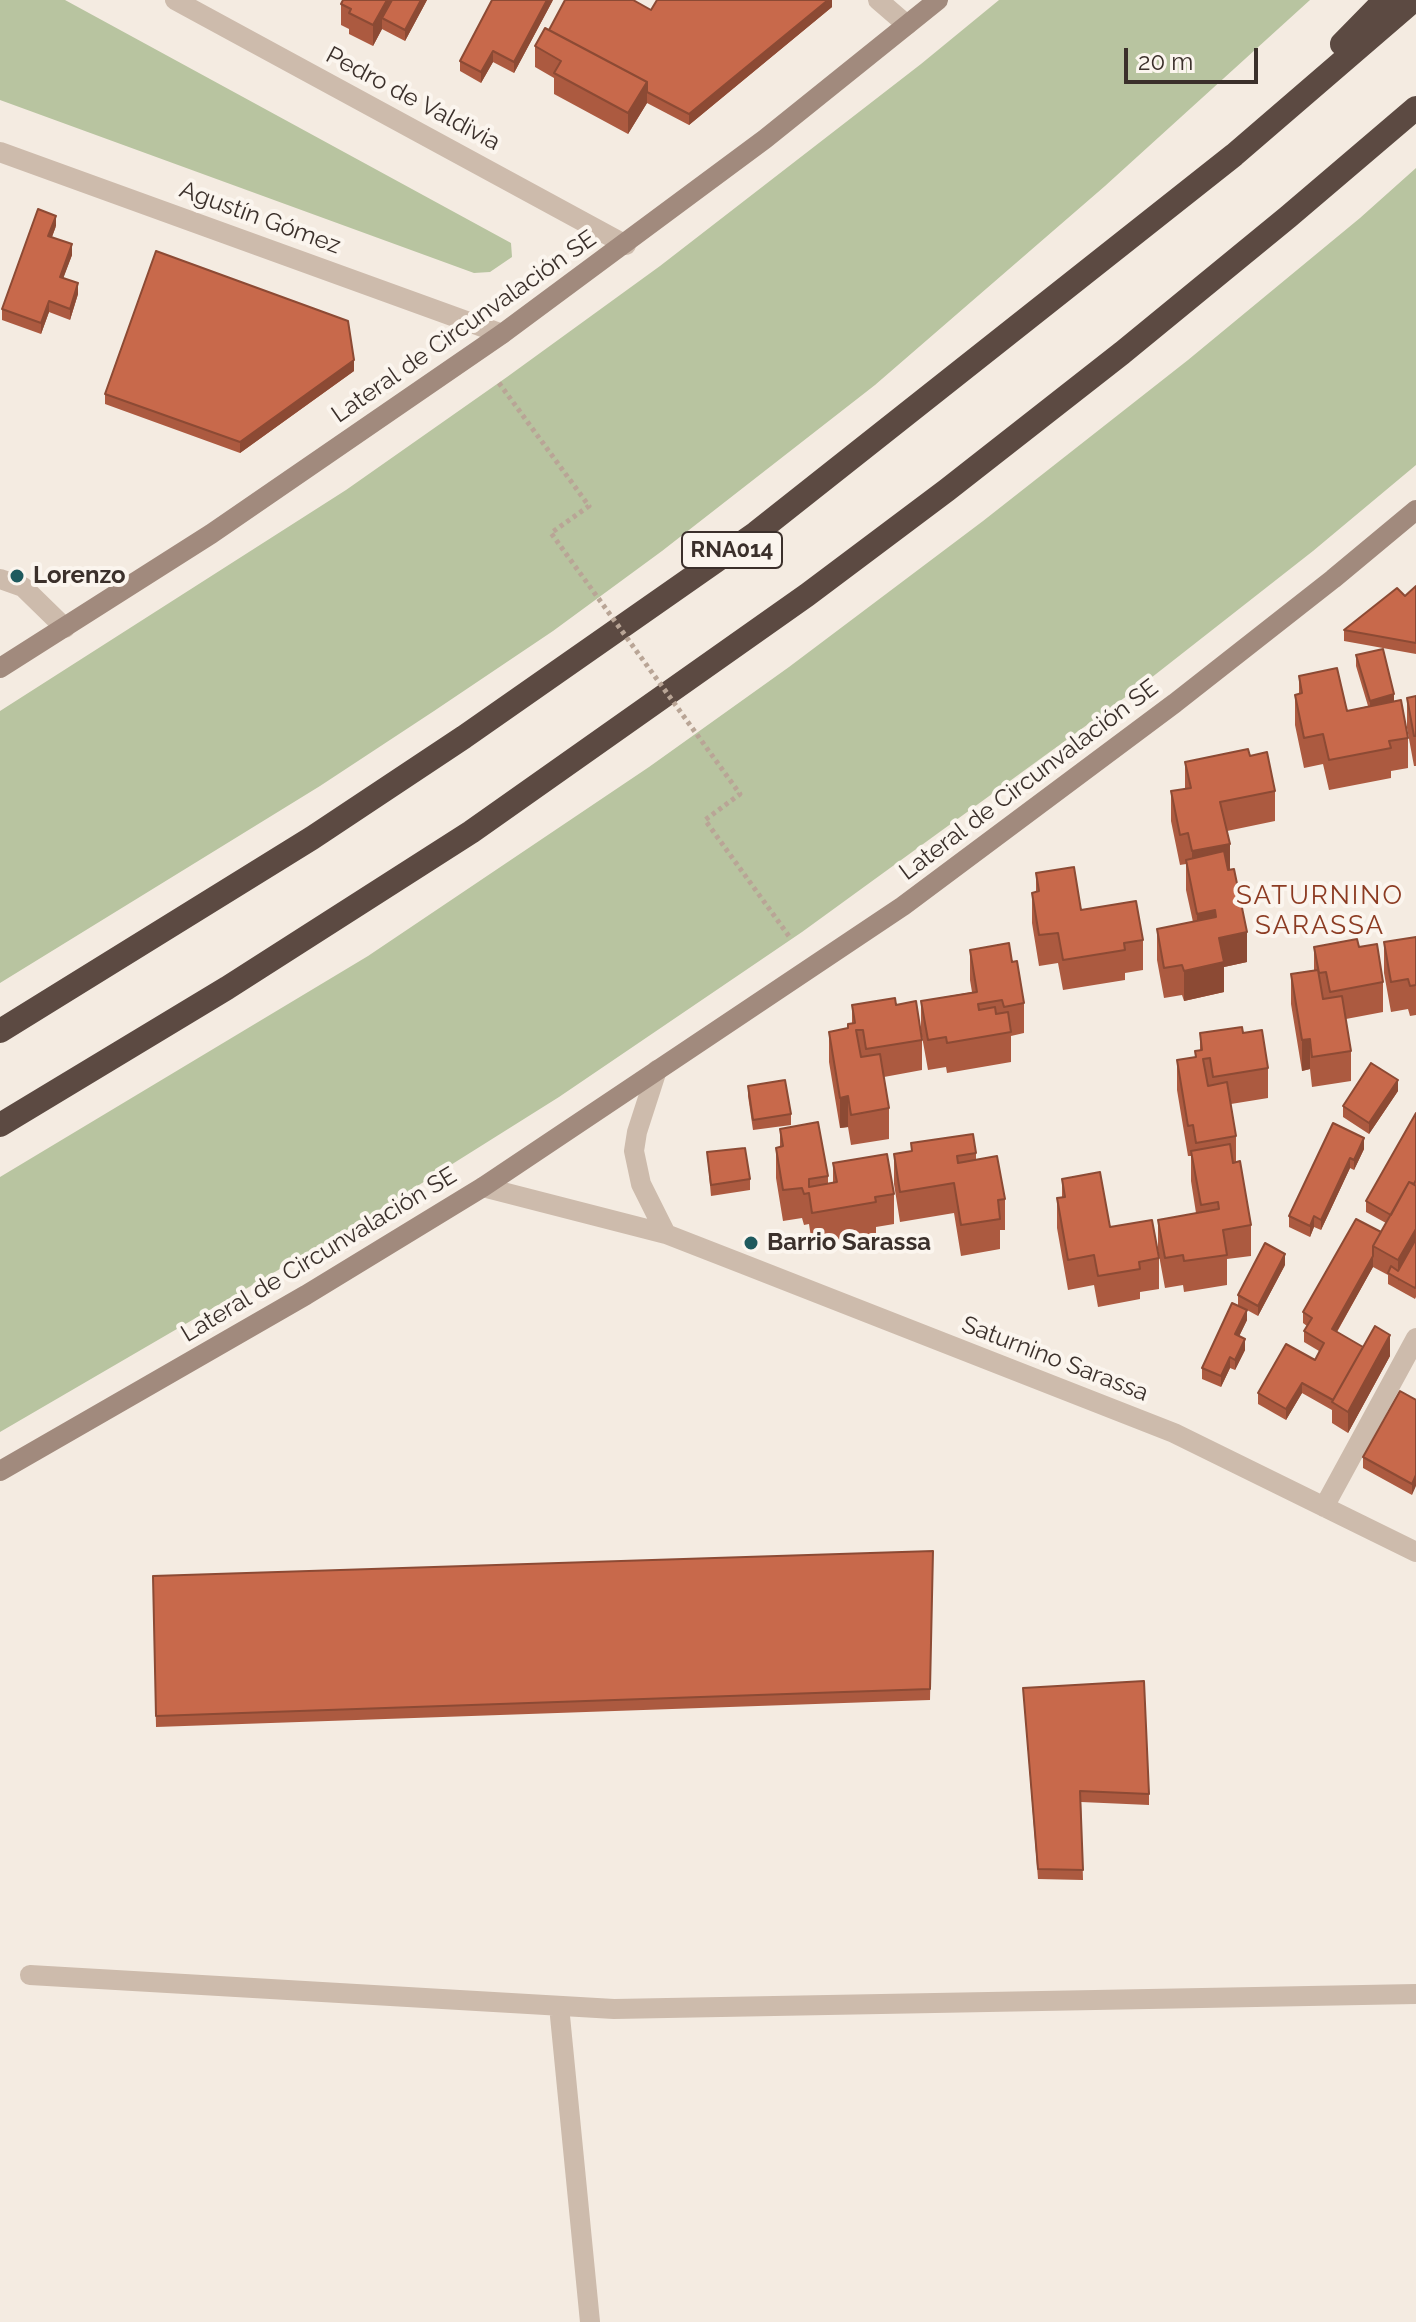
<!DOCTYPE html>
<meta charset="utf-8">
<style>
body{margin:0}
#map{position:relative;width:1416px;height:2322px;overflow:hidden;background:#f4ebe1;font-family:Raleway,sans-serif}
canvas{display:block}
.scale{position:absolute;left:1124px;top:48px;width:134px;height:36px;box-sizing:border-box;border:4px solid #3b302b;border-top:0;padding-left:10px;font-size:24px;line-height:28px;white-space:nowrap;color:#3b302b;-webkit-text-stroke:6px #fbf5ee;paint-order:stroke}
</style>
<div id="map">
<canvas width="1416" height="2322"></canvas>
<div class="scale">20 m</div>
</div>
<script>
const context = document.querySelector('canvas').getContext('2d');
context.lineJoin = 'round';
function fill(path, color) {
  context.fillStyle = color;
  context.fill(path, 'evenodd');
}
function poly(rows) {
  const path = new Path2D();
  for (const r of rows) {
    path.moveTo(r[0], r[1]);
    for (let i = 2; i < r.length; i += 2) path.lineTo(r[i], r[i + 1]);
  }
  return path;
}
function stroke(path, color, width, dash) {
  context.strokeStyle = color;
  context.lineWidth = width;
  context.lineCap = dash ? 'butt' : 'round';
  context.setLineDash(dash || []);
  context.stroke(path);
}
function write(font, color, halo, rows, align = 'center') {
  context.font = font + ' Raleway,sans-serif';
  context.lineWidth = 8;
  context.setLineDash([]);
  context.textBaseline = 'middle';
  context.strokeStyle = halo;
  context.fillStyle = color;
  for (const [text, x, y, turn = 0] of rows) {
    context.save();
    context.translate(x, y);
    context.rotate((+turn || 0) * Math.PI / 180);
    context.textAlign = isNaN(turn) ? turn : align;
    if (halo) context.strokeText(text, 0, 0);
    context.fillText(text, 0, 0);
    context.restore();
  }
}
fill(poly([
 [0,0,65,0,511,243,512,257,490,272,474,273,0,100],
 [999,0,1310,0,1105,186,875,385,662,551,553,631,434,711,320,786,0,983,0,711,346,490,507,377,660,266,921,64],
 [1416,168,1416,465,1313,551,1142,685,802,932,559,1097,352,1227,0,1432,0,1177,368,956,649,767,789,667,983,521,1188,360,1360,218]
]), '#b8c4a0');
stroke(poly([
 [0,579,23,587,65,628]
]), '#cdbbac', 20);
stroke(poly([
 [175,0,626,245],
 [878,0,907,25],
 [0,152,502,334],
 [657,1070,637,1132,634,1151,641,1184,666,1234],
 [483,1187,666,1234,743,1264,1174,1433,1416,1552],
 [1324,1507,1416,1338],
 [30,1975,614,2009,1416,1994],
 [559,2006,590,2322]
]), '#cdbbac', 20);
stroke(poly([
 [0,668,211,534,502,334,765,139,938,0],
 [0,1471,306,1295,483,1187,903,906,1175,703,1333,579,1416,510]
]), '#a18a7d', 20);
stroke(poly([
 [1342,44,1385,0],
 [0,1031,312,838,464,737,756,533,1234,155,1414,0],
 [0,1125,227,988,471,832,807,595,947,490,1122,353,1288,217,1416,108]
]), '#5c4a42', 24);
stroke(poly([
 [499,383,589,506,551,533,740,794,705,820,791,939]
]), '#b9a596', 5, [4, 4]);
fill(poly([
 [343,0,427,0,405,41,382,29,373,46,349,34,349,29,341,25,341,4],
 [553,0,514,73,493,62,481,83,460,71,460,61],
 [832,0,832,7,689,125,647,103,628,134,554,94,554,78,535,67,535,46,549,30,651,10],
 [56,226,52,237,72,255,63,278,78,294,70,320,49,312,41,334,2,320,2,309],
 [354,371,240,453,105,404,105,394],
 [1416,586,1416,654,1344,641,1344,630,1405,596],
 [1356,655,1394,701,1408,738,1408,768,1391,771,1391,778,1329,790,1323,764,1304,768,1295,725,1295,695,1299,694,1299,676,1347,711,1368,706,1356,666],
 [1416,696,1416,766,1414,766,1407,728,1407,698],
 [1250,756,1275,791,1275,821,1227,831,1230,870,1247,962,1224,967,1224,992,1184,1001,1182,995,1164,998,1157,960,1157,929,1193,922,1186,890,1186,864,1180,865,1171,821,1171,791,1185,789,1185,762],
 [1036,873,1081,910,1143,940,1143,970,1125,973,1125,980,1063,990,1058,963,1039,966,1032,923,1032,893,1036,892],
 [1416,937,1416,1015,1410,1016,1408,1009,1391,1012,1384,973,1384,942],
 [1314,947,1359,947,1383,982,1383,1012,1346,1019,1351,1051,1351,1081,1312,1087,1310,1069,1302,1071,1291,1004,1291,974,1314,970],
 [970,950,1012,962,1024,1003,1024,1033,1011,1036,1011,1062,947,1073,946,1067,928,1070,921,1031,921,1001,972,992,970,980],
 [852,1005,896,1005,922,1040,922,1070,884,1077,889,1108,889,1139,851,1145,848,1127,840,1128,829,1062,829,1032,848,1028,852,1023],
 [1200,1033,1243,1033,1268,1068,1268,1098,1231,1104,1236,1136,1236,1162,1251,1225,1251,1256,1227,1259,1227,1285,1184,1292,1183,1285,1165,1288,1158,1250,1158,1220,1196,1213,1191,1181,1191,1156,1188,1156,1177,1090,1177,1060,1195,1057,1195,1051,1200,1050],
 [748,1086,791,1114,791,1125,753,1130,748,1096],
 [1398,1091,1369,1134,1343,1117,1343,1106],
 [1416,1113,1416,1297,1415,1299,1388,1284,1388,1275,1373,1267,1337,1332,1363,1347,1390,1356,1348,1433,1332,1423,1332,1410,1302,1393,1286,1420,1258,1404,1258,1393,1315,1360,1319,1351,1304,1342,1304,1331,1307,1326,1303,1323,1303,1312,1381,1232,1386,1223,1366,1212,1366,1201],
 [1333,1123,1364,1149,1354,1170,1350,1168,1321,1230,1314,1227,1310,1237,1289,1227,1289,1216],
 [780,1129,828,1176,828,1184,833,1183,833,1163,894,1194,894,1224,876,1227,876,1233,812,1244,809,1224,804,1225,802,1218,783,1221,776,1178,776,1148,780,1147],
 [911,1143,976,1153,976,1160,1005,1199,1005,1230,1000,1230,1000,1249,961,1256,954,1213,900,1222,894,1184,894,1154,911,1151],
 [707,1152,750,1179,750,1190,711,1196],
 [1062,1179,1110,1227,1159,1258,1159,1289,1140,1292,1140,1299,1098,1307,1094,1285,1068,1290,1057,1228,1057,1198,1062,1197],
 [1285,1265,1258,1316,1247,1310,1247,1320,1239,1336,1245,1350,1235,1370,1230,1368,1221,1387,1202,1379,1202,1368,1238,1305,1238,1295],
 [1416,1400,1412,1495,1363,1468,1363,1457],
 [933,1551,930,1700,156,1727,153,1576],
 [1023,1688,1149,1794,1149,1805,1081,1802,1083,1880,1038,1879]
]), '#ac5a40');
fill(poly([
 [387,0,395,0,382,18,382,29,373,46,373,25],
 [421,0,427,0,405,41,405,30],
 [547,0,553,0,514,73,514,62],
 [828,0,832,0,832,7,689,125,689,114],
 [493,51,493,62,481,83,481,72],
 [647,82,647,103,628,134,628,113],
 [56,216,56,226,48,247,48,236],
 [72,244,72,255,60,287,60,277],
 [78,283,78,294,70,320,70,309],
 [49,301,49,312,41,334,41,323],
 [354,360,354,371,240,453,240,442],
 [1394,694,1394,705,1370,712,1370,701],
 [1230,844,1230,874,1192,882,1192,851],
 [1215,910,1215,941,1197,944,1197,914],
 [1247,932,1247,962,1224,967,1224,992,1184,1001,1184,971,1219,938],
 [1310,1039,1310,1069,1302,1071,1302,1040],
 [1398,1080,1398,1091,1369,1134,1369,1123],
 [848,1096,848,1127,840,1128,840,1098],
 [1364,1138,1364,1149,1354,1170,1354,1160],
 [1350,1158,1350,1168,1321,1230,1321,1220],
 [1314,1216,1314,1227,1310,1237,1310,1226],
 [1416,1229,1416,1250,1398,1281,1398,1260],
 [1285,1254,1285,1265,1258,1316,1258,1306],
 [1373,1256,1373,1267,1332,1340,1332,1329],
 [1247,1310,1247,1320,1235,1345,1235,1334],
 [1390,1335,1390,1356,1348,1433,1348,1412],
 [1245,1339,1245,1350,1235,1370,1235,1360],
 [1230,1357,1230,1368,1221,1387,1221,1376],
 [1302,1383,1302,1393,1286,1420,1286,1409],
 [1416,1475,1416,1486,1412,1495,1412,1484]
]), '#8c4a34');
const building = poly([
 [343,0,387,0,373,25,349,13,351,9,341,4,343,0],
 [392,0,421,0,405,30,382,18,392,0],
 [492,0,547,0,514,62,493,51,481,72,460,61,492,0],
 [565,0,633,0,651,10,657,0,828,0,689,114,647,92,647,82,549,30,565,0],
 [545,28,647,82,628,113,554,73,561,61,535,46,545,28],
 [38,209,56,216,48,236,72,244,60,277,78,283,70,309,49,301,41,323,2,309,38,209],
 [156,251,348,321,354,360,240,442,105,394,156,251],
 [1416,586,1416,643,1344,630,1397,588,1405,596,1416,586],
 [1383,649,1394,694,1370,701,1356,655,1383,649],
 [1337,668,1347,711,1401,700,1408,738,1389,741,1391,748,1329,760,1323,734,1304,738,1295,695,1302,693,1299,676,1337,668],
 [1416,696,1416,736,1414,736,1407,698,1416,696],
 [1248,749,1250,756,1267,752,1275,791,1220,802,1230,844,1192,851,1188,833,1180,835,1171,791,1191,788,1185,762,1248,749],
 [1224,851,1228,870,1234,869,1247,932,1219,938,1224,962,1184,971,1182,965,1164,968,1157,929,1216,917,1215,910,1197,914,1186,860,1224,851],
 [1074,867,1081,910,1136,901,1143,940,1124,943,1125,950,1063,960,1058,933,1039,935,1032,893,1039,891,1036,873,1074,867],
 [1416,937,1416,985,1410,986,1408,979,1391,982,1384,942,1416,937],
 [1357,939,1359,947,1377,944,1383,982,1330,992,1326,972,1319,973,1314,947,1357,939],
 [1009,943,1012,962,1017,961,1024,1003,1004,1007,1002,1000,978,1004,979,1010,995,1007,996,1014,1008,1012,1011,1032,947,1043,946,1037,928,1040,921,1001,977,992,970,950,1009,943],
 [1318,970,1323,999,1342,996,1351,1051,1312,1057,1310,1039,1302,1040,1291,974,1318,970],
 [895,998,896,1005,916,1001,922,1040,866,1049,863,1030,856,1030,861,1057,880,1054,889,1108,851,1115,848,1096,840,1098,829,1032,848,1028,848,1024,855,1023,852,1005,895,998],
 [1242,1027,1243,1033,1262,1030,1268,1068,1213,1077,1210,1058,1203,1059,1208,1086,1227,1082,1236,1136,1196,1143,1193,1125,1188,1126,1177,1060,1196,1057,1195,1051,1202,1050,1200,1033,1242,1027],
 [1371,1063,1398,1080,1369,1123,1343,1106,1371,1063],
 [785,1080,791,1114,753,1120,748,1086,785,1080],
 [1416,1113,1416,1180,1414,1184,1409,1182,1391,1215,1366,1201,1416,1113],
 [818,1122,828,1176,809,1179,809,1187,837,1182,833,1163,887,1154,894,1194,875,1197,876,1202,812,1213,809,1193,804,1194,802,1188,783,1190,776,1148,783,1146,780,1129,818,1122],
 [1333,1123,1364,1138,1354,1160,1350,1158,1321,1220,1314,1216,1310,1226,1289,1216,1333,1123],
 [973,1134,976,1153,957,1156,958,1163,997,1156,1005,1199,998,1200,1000,1219,961,1225,954,1183,900,1192,894,1154,912,1151,911,1143,973,1134],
 [1230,1144,1233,1163,1240,1161,1251,1225,1223,1230,1227,1255,1184,1261,1183,1255,1165,1258,1158,1220,1219,1209,1218,1202,1201,1205,1191,1151,1230,1144],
 [745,1148,750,1179,711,1185,707,1152,745,1148],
 [1100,1172,1110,1227,1152,1220,1159,1258,1139,1262,1140,1269,1098,1276,1094,1255,1068,1260,1057,1198,1065,1197,1062,1179,1100,1172],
 [1409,1182,1416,1186,1416,1229,1398,1260,1373,1246,1409,1182],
 [1356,1219,1381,1232,1373,1246,1373,1256,1332,1329,1363,1347,1333,1400,1302,1383,1286,1409,1258,1393,1286,1344,1315,1360,1324,1343,1304,1331,1312,1318,1303,1312,1356,1219],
 [1416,1239,1416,1286,1415,1288,1388,1273,1391,1266,1398,1271,1416,1239],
 [1265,1243,1285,1254,1258,1306,1238,1295,1265,1243],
 [1232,1303,1247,1310,1235,1334,1245,1339,1235,1360,1230,1357,1221,1376,1202,1368,1232,1303],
 [1375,1326,1390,1335,1348,1412,1332,1402,1375,1326],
 [1400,1391,1416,1400,1416,1475,1412,1484,1363,1457,1400,1391],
 [933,1551,930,1689,156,1716,153,1576,933,1551],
 [1144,1681,1149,1794,1080,1791,1083,1870,1038,1869,1023,1688,1144,1681]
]);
fill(building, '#c8694b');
stroke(building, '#8c4a34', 2);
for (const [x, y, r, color] of [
 [17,576,8,"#1f5a5e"],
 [751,1243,8,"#1f5a5e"]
]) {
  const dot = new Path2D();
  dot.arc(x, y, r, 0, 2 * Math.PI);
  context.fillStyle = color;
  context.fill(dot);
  stroke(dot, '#fbf5ee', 3);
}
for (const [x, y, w] of [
 [732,550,100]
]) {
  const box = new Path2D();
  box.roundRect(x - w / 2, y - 18, w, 36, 6);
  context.fillStyle = '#fbf5ee';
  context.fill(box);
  stroke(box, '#3b302b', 2);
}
write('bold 22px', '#3b302b', null, [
 ["RNA014",732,550]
]);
write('24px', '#3b302b', '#fbf5ee', [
 ["Pedro de Valdivia",413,99,28],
 ["Agustín Gómez",260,218,20],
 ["Lateral de Circunvalación SE",464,327,-35],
 ["Lateral de Circunvalación SE",1029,780,-37],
 ["Lateral de Circunvalación SE",319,1255,-31],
 ["Saturnino Sarassa",1055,1359,21]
]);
write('bold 24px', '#3b302b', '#fbf5ee', [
 ["Lorenzo",33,576],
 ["Barrio Sarassa",767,1243]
], 'left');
context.letterSpacing = '2px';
write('26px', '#8c3b22', '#fbf5ee', [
 ["SATURNINO",1320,896],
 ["SARASSA",1320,926]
]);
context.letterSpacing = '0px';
</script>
